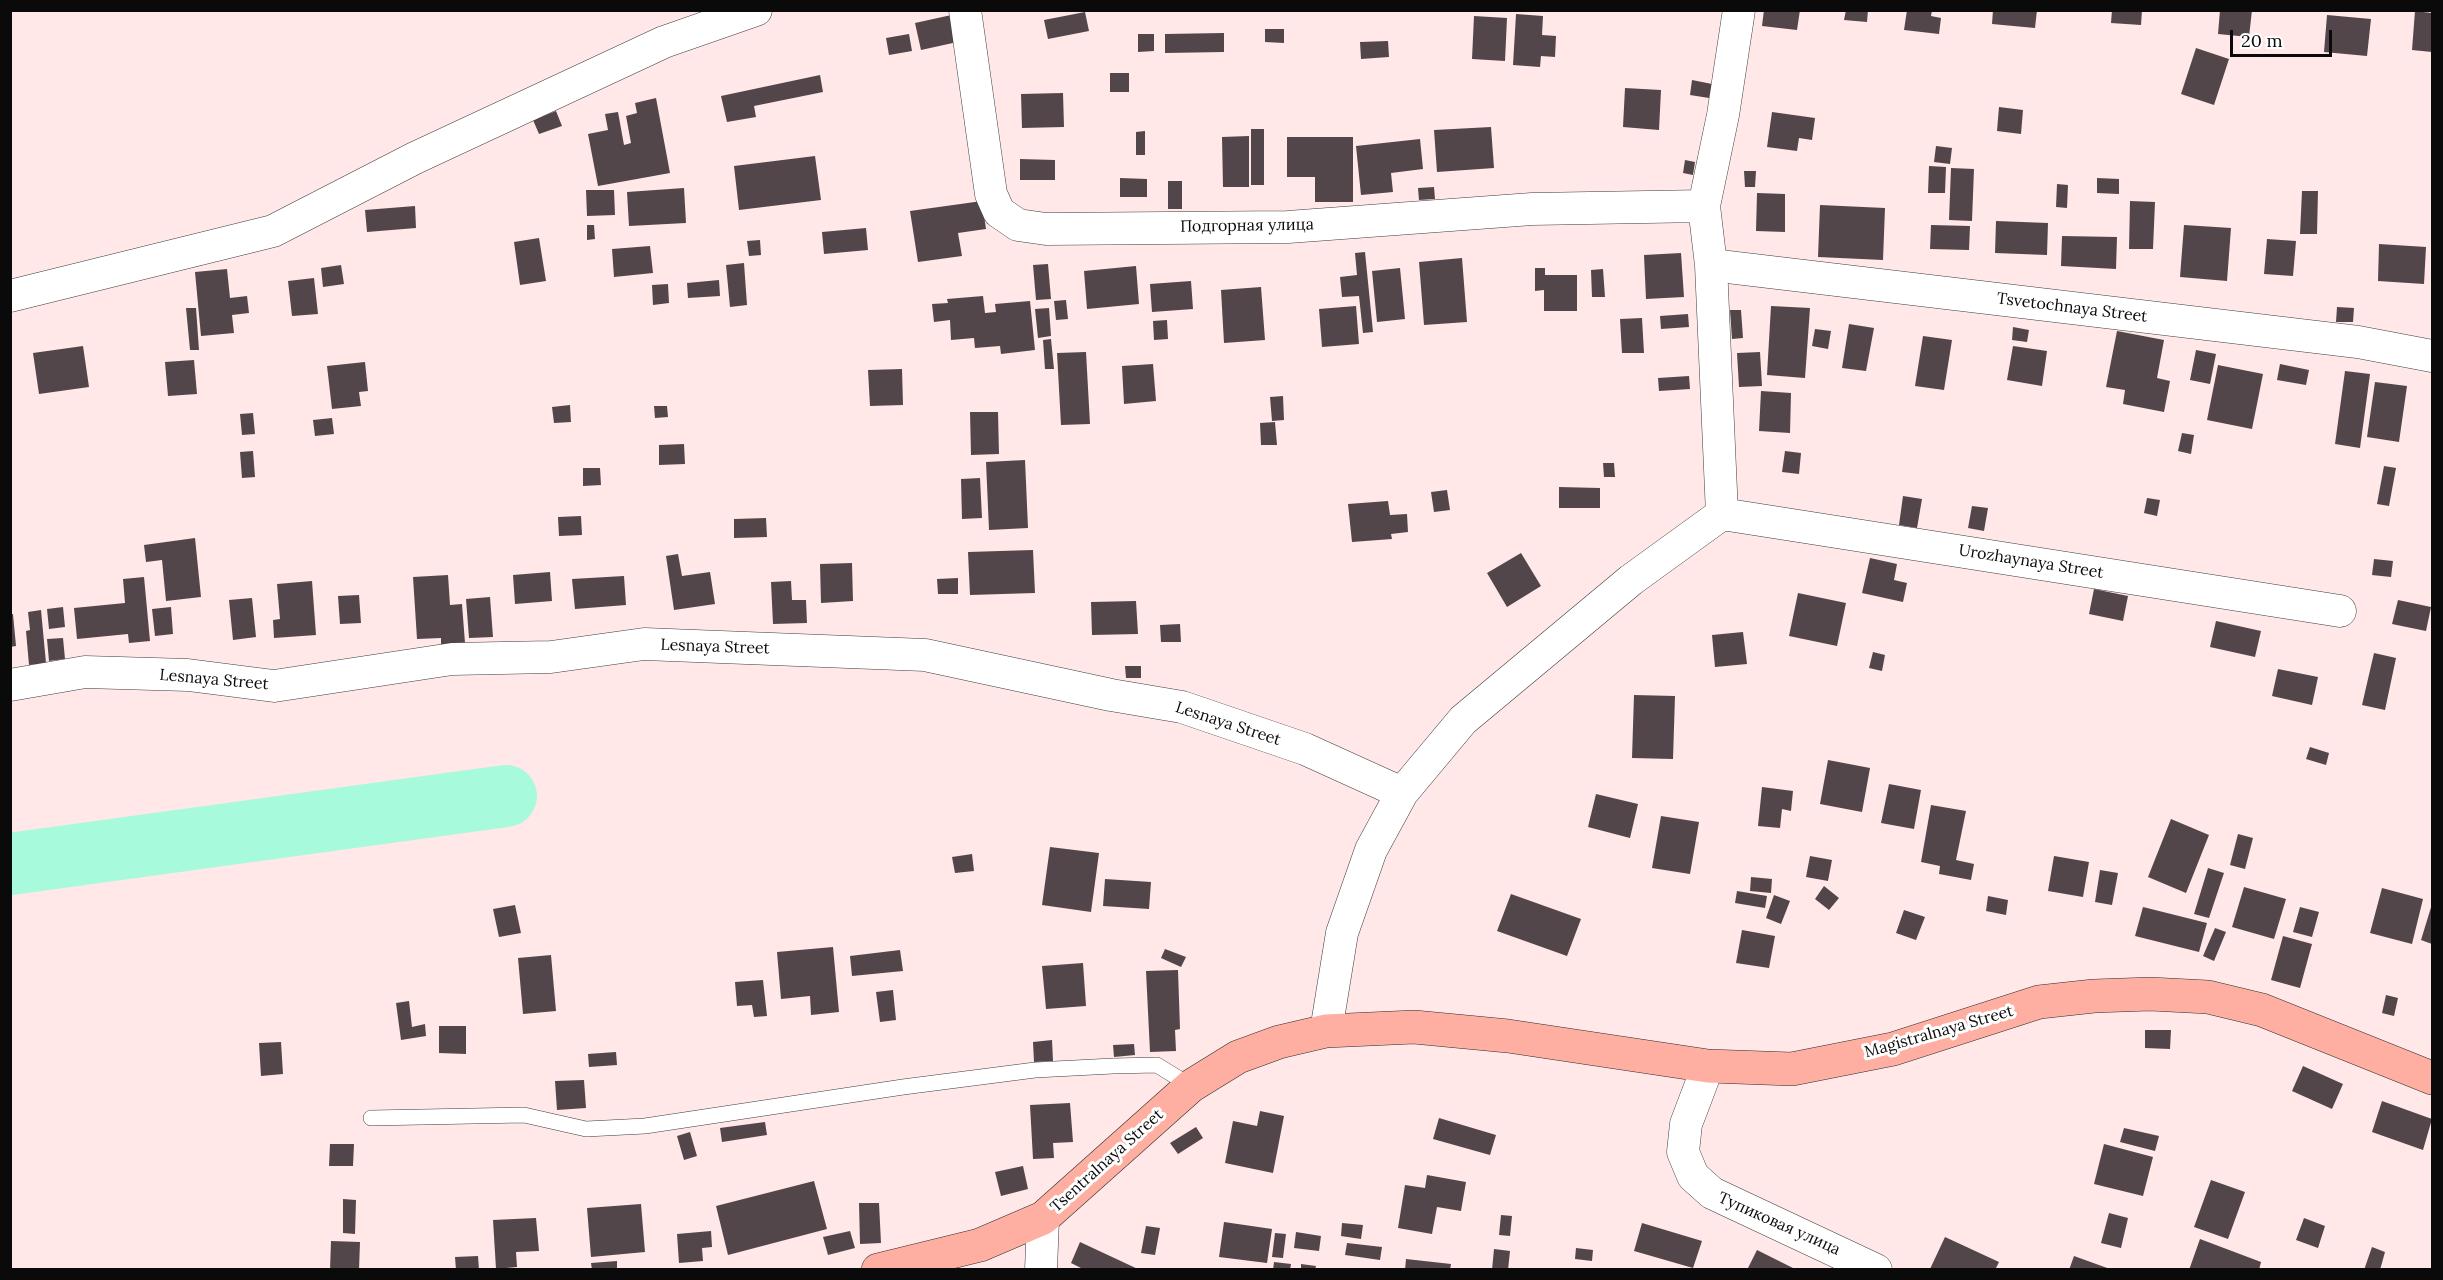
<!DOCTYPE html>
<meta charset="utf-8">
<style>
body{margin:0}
#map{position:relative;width:2443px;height:1280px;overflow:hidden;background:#ffe8e7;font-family:Lora,serif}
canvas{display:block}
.frame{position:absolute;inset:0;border:12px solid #0a0a0a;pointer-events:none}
.scale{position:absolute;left:2230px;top:30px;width:102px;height:27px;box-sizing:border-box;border:3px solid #0a0a0a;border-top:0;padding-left:8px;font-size:18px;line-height:21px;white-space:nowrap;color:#0a0a0a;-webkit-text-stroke:4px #fff;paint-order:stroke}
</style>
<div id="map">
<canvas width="2443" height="1280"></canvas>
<div class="frame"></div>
<div class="scale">20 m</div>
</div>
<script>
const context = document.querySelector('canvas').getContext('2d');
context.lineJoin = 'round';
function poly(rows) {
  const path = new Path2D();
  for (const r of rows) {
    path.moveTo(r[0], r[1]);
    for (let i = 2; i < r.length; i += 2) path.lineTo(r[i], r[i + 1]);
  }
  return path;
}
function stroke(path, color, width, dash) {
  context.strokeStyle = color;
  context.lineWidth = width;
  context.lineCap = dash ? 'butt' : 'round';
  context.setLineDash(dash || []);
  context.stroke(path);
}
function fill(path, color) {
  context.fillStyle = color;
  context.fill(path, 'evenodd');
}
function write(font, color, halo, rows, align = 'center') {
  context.font = font + ' Lora,serif';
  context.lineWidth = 6;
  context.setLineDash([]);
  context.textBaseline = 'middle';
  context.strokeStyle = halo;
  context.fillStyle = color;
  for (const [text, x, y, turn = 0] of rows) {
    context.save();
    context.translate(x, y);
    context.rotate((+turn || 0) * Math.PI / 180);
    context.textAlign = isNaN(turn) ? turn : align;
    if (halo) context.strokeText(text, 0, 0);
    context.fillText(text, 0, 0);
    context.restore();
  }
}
stroke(poly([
 [10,864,506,796]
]), '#a7fadb', 62);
fill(poly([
 [1764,10,1800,10,1797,30,1762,26],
 [1846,10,1868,10,1867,22,1844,20],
 [1907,10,1932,10,1931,16,1941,18,1939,34,1904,30],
 [1993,10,2037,10,2035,28,1992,24],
 [2112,10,2142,10,2141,25,2111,23],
 [2220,10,2252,10,2249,37,2218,34],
 [2415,11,2432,13,2432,52,2412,50],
 [1085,12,1089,31,1048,39,1044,20],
 [956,14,962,41,921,50,915,23],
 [1516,14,1543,16,1542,35,1556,36,1555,57,1541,56,1540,67,1513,65],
 [2327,15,2371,19,2367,56,2324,52],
 [1474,16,1507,18,1505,61,1472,59],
 [1265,29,1284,29,1284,43,1265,42],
 [1224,33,1224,52,1165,53,1165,34],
 [909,34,912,51,889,55,886,38],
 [1138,34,1154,34,1154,51,1138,52],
 [1388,41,1389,57,1361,59,1360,42],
 [2196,48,2229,59,2214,105,2181,94],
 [1110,73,1129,73,1129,92,1110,92],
 [820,75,823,92,754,106,756,117,727,122,721,96],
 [1692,80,1712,84,1709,98,1690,95],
 [1625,88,1661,90,1659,130,1623,127],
 [1063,93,1064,127,1022,128,1021,94],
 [656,98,670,173,598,186,588,134,608,130,605,114,618,112,624,145,631,143,626,116,637,113,635,103],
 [1999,107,2023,110,2021,134,1997,131],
 [556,111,562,126,539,134,533,120],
 [1772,112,1815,118,1812,140,1799,138,1797,151,1767,147],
 [1491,127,1494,168,1437,172,1434,130],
 [1251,129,1264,129,1264,185,1251,185],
 [1145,131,1145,155,1136,155,1136,132],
 [1249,136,1249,187,1223,187,1222,137],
 [1287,137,1353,137,1353,202,1315,202,1315,177,1287,177],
 [1420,139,1423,169,1391,173,1393,192,1361,195,1356,146],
 [1936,146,1952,148,1950,164,1934,162],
 [815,156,821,200,739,210,734,166],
 [1020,159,1055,160,1055,180,1020,180],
 [1685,160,1695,162,1693,175,1683,173],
 [1929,166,1946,167,1945,193,1928,193],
 [1951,168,1974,169,1972,221,1949,220],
 [1744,171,1756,171,1755,187,1745,187],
 [1120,178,1147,179,1147,197,1120,197],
 [2097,178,2119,179,2119,194,2097,193],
 [1168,181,1182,181,1182,209,1168,209],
 [2057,184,2068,185,2067,208,2056,207],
 [1434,187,1435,199,1419,200,1418,188],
 [684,188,686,223,629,226,627,192],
 [586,190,614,190,615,215,587,216],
 [2302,191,2318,191,2317,234,2300,234],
 [1757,193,1785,194,1785,232,1756,231],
 [982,201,986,229,958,233,962,256,918,262,910,211],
 [2130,201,2155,202,2153,249,2129,249],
 [1820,205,1885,208,1883,260,1818,257],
 [415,206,416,228,367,232,365,210],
 [1996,221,2048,223,2047,255,1995,253],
 [587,225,594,225,595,239,587,240],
 [1931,225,1970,226,1969,250,1930,249],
 [2184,225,2231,228,2227,281,2180,277],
 [866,228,868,250,824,254,822,232],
 [2062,236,2117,237,2116,269,2061,266],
 [539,238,546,281,520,285,514,242],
 [2267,239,2296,241,2293,276,2264,274],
 [760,240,761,255,749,256,747,241],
 [2379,244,2426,247,2424,284,2378,281],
 [650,246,653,273,614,277,612,249],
 [1365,252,1373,332,1363,333,1359,296,1342,297,1340,277,1357,275,1355,253],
 [1681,253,1684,297,1646,299,1644,255],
 [1462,258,1467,322,1424,325,1419,262],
 [744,263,747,305,730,307,726,265],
 [1048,264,1051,299,1036,300,1033,265],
 [341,265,344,284,323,287,321,268],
 [1136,266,1139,304,1087,309,1084,271],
 [1400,268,1405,319,1377,322,1372,271],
 [1535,268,1545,268,1545,275,1577,275,1577,311,1544,311,1544,290,1535,291],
 [227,269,230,298,247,296,249,313,232,315,234,333,201,336,195,272],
 [1603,269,1605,297,1592,297,1591,270],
 [314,278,318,314,292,316,288,281],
 [719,280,720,296,688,298,687,283],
 [1191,281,1193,309,1152,312,1150,284],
 [668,284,669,303,653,305,652,285],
 [1261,287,1265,340,1224,343,1221,290],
 [983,296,985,313,996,312,995,304,1030,301,1035,350,1001,354,1000,346,975,348,974,338,951,340,950,320,934,322,932,304,948,303,947,299],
 [1066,300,1068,319,1056,320,1054,301],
 [1356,306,1359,344,1322,347,1319,309],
 [1771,306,1810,308,1805,378,1767,375],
 [2337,307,2354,308,2353,322,2336,322],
 [186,308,196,308,199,350,190,350],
 [1049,308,1051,336,1038,338,1035,309],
 [1730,310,1741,310,1743,338,1732,339],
 [1688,314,1689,327,1661,329,1660,316],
 [1642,318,1644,353,1622,353,1620,319],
 [1167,320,1168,339,1154,340,1153,321],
 [1849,324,1874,328,1866,371,1842,368],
 [2013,327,2029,330,2027,342,2012,340],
 [1815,329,1831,331,1828,349,1812,346],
 [2117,331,2164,340,2157,378,2170,381,2164,412,2123,404,2125,390,2106,387],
 [1923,336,1952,340,1944,390,1915,386],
 [1051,339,1054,369,1045,369,1043,340],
 [83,346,89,387,39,394,33,353],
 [2013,346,2047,351,2042,386,2007,380],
 [2196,350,2216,354,2210,384,2190,380],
 [1086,352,1090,424,1061,425,1057,353],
 [1760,352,1762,386,1739,387,1737,353],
 [194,360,197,394,168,396,165,362],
 [365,362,368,391,359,392,361,406,332,409,327,366],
 [1153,364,1156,401,1124,404,1122,366],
 [2280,364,2309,370,2306,385,2277,380],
 [2218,365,2263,374,2252,429,2207,420],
 [902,369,903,405,870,406,868,370],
 [2345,371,2370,374,2360,448,2335,444],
 [1689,376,1690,389,1659,391,1658,378],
 [2375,382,2407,386,2399,442,2367,437],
 [1761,391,1791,393,1790,433,1759,431],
 [1283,396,1284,420,1272,421,1270,397],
 [570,405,571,422,554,423,552,407],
 [654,406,667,406,668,417,655,418],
 [970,412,998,412,999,454,971,455],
 [253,413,255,434,242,435,240,414],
 [332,418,334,434,315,436,313,420],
 [1275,422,1277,445,1261,445,1260,423],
 [2182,433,2194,435,2191,454,2178,451],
 [684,444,685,464,659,465,659,445],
 [253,451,255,477,242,478,240,452],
 [1785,451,1801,453,1799,474,1782,472],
 [1025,460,1028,528,989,530,986,462],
 [1603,463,1614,463,1615,477,1604,477],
 [2384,466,2396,468,2389,506,2377,504],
 [583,468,600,468,601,485,583,486],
 [980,478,982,518,962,519,961,479],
 [1559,487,1600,488,1600,508,1559,508],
 [1447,490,1450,510,1434,512,1431,492],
 [1903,496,1922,499,1917,528,1899,525],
 [2147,498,2160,500,2157,516,2144,513],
 [1388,501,1390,515,1407,514,1408,532,1391,534,1392,539,1352,542,1348,504],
 [1972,506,1988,508,1984,531,1968,528],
 [581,516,582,535,559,536,558,517],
 [766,518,767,537,734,538,734,519],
 [195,538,201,597,166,601,162,560,146,562,144,545],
 [1033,550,1035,593,970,595,968,552],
 [1521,553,1541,586,1507,607,1487,573],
 [678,554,682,576,710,572,715,604,674,610,666,556],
 [1870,558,1897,564,1894,580,1907,583,1903,602,1862,593],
 [2374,559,2393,561,2391,577,2372,575],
 [852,563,853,601,821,603,820,564],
 [550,572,552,601,515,604,513,575],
 [448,575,450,605,462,604,465,643,441,645,441,638,417,639,413,577],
 [624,576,626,605,575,609,572,579],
 [144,577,150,641,129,643,128,634,77,639,74,608,125,603,123,579],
 [958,578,958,594,938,594,937,579],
 [312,581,316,635,274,638,273,620,280,619,277,584],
 [791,581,792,600,806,600,807,623,773,624,771,582],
 [2094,589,2128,596,2123,621,2089,614],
 [1798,593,1846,603,1837,646,1789,636],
 [359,595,361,623,340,624,338,596],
 [490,597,493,637,469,638,466,599],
 [252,598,256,637,233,640,229,600],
 [2398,600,2431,607,2426,631,2392,624],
 [1136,601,1138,634,1092,635,1091,602],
 [63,607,65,627,49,629,47,609],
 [171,607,173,634,155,636,152,609],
 [41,610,46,663,29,665,26,631,30,630,28,612],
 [10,614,13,614,16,646,10,647],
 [2216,621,2261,631,2255,657,2210,647],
 [1180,624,1181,642,1161,642,1160,625],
 [1743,632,1747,664,1715,667,1712,635],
 [63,638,65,659,49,661,47,639],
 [1873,652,1885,655,1882,671,1869,668],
 [2374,653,2396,658,2385,710,2362,705],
 [1125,666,1141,666,1141,678,1126,678],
 [2278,669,2318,677,2312,705,2272,696],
 [1634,695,1675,696,1673,759,1632,758],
 [2310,747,2329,753,2326,765,2306,759],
 [1828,760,1870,768,1862,812,1820,804],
 [1889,784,1921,790,1914,829,1881,823],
 [1762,787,1793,791,1791,811,1782,809,1780,828,1758,826],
 [1596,794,1638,804,1630,838,1588,827],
 [1931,805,1966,811,1956,860,1974,864,1971,880,1939,874,1940,866,1921,862],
 [1661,816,1699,822,1690,874,1652,868],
 [2171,819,2209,835,2186,893,2148,877],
 [2238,834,2253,838,2245,869,2230,865],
 [1050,847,1099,853,1091,912,1042,905],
 [972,854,974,871,955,873,952,857],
 [1810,856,1832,860,1828,881,1806,877],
 [2054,856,2089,862,2083,897,2048,891],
 [2208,868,2224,873,2209,918,2194,914],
 [2100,870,2118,873,2112,905,2095,902],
 [1751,877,1772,879,1771,893,1750,891],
 [1105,879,1151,882,1149,909,1103,906],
 [1824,886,1839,898,1829,910,1815,899],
 [2244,887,2286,899,2274,939,2232,927],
 [2382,888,2423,899,2412,944,2370,933],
 [1737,891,1767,896,1765,908,1735,903],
 [1511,894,1581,919,1567,956,1497,931],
 [1774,895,1790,901,1781,924,1766,918],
 [1988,896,2008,900,2006,915,1986,911],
 [2432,904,2432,944,2421,940],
 [515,905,521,933,499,937,493,909],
 [2143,907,2207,923,2199,952,2135,936],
 [2300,907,2319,912,2312,937,2293,932],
 [1904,910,1925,917,1916,940,1896,933],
 [2215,928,2226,932,2214,961,2203,956],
 [1742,930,1775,936,1769,968,1736,963],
 [2283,936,2312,944,2300,988,2271,980],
 [833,947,839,1012,811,1015,810,996,781,999,777,952],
 [1165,949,1186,957,1181,967,1161,958],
 [900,950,903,971,852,976,850,956],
 [551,955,556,1011,523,1014,518,958],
 [1083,963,1086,1006,1046,1009,1042,966],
 [1178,970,1180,1029,1175,1030,1176,1051,1150,1052,1146,971],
 [763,980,767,1016,754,1017,752,1005,737,1006,735,982],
 [893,990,896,1020,880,1022,876,992],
 [2386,995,2398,998,2394,1016,2382,1013],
 [409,1001,412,1027,425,1024,426,1036,401,1040,396,1003],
 [439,1026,466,1026,466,1054,439,1053],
 [2145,1030,2171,1030,2170,1049,2145,1048],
 [1052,1040,1053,1061,1034,1062,1033,1042],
 [281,1042,283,1074,261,1076,259,1043],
 [1134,1044,1135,1055,1114,1057,1113,1045],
 [616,1052,617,1065,589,1067,588,1054],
 [2303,1066,2343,1084,2332,1109,2292,1091],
 [584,1080,586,1108,557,1110,555,1081],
 [2382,1101,2432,1119,2423,1150,2372,1132],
 [1070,1103,1073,1142,1053,1143,1054,1158,1033,1159,1030,1105],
 [1260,1111,1284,1116,1273,1173,1225,1163,1233,1121,1257,1126],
 [1439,1118,1496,1135,1490,1155,1433,1139],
 [765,1122,767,1135,722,1142,720,1128],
 [1196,1127,1203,1138,1178,1154,1170,1143],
 [2124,1128,2159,1136,2155,1151,2120,1142],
 [690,1132,697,1156,684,1160,677,1136],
 [330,1144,354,1144,353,1166,329,1166],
 [2104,1144,2153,1157,2143,1196,2094,1184],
 [1023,1166,1028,1189,1001,1196,995,1172],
 [1427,1175,1466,1182,1461,1211,1437,1207,1432,1234,1398,1228,1405,1185,1425,1188],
 [2211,1180,2245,1192,2228,1239,2194,1227],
 [814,1181,827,1229,728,1255,716,1206],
 [343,1199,356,1200,355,1234,343,1233],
 [859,1203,879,1203,881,1243,860,1244],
 [641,1204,645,1252,591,1257,587,1208],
 [2109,1213,2128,1218,2121,1248,2101,1243],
 [1501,1215,1512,1216,1510,1236,1499,1235],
 [536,1218,539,1251,516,1252,517,1267,496,1269,493,1220],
 [2304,1218,2325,1226,2318,1248,2296,1240],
 [1224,1222,1272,1229,1267,1263,1219,1257],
 [1342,1223,1363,1225,1361,1239,1341,1236],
 [1642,1223,1702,1241,1693,1268,1634,1251],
 [1146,1226,1160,1228,1155,1255,1141,1253],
 [711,1231,712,1247,702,1248,703,1261,679,1263,677,1234],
 [850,1231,855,1248,828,1255,823,1237],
 [1296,1232,1321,1236,1319,1251,1294,1248],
 [1275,1233,1286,1234,1283,1258,1272,1257],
 [1945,1237,1999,1262,1995,1270,1930,1269],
 [2200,1239,2261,1262,2259,1270,2189,1270],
 [331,1241,360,1242,359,1270,330,1270],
 [1080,1242,1140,1270,1085,1270,1071,1263],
 [1347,1243,1382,1247,1380,1260,1345,1255],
 [2372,1247,2385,1252,2380,1270,2364,1270],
 [1576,1248,1593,1250,1592,1261,1575,1259],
 [1494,1249,1510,1251,1508,1270,1492,1270],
 [1757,1250,1797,1270,1747,1270],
 [478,1256,479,1270,456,1270,455,1257],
 [2074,1256,2110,1269,2110,1270,2069,1270],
 [1406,1259,1451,1264,1450,1270,1405,1270],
 [617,1261,617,1270,592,1270,591,1263],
 [1274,1262,1291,1264,1290,1270,1273,1270],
 [1301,1264,1316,1266,1315,1270,1301,1270]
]), '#53464a');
const lane = poly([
 [371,1118,524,1115,586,1129,645,1126,903,1087,1035,1070,1113,1066,1157,1065,1191,1086]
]);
const street = poly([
 [965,10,991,194,999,212,1018,225,1046,229,1288,227,1532,209,1704,206],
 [1711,265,2358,342,2432,356],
 [10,296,273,231,415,158,664,42,756,10],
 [1722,514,2340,611],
 [10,685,85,672,188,675,274,686,452,659,551,657,644,644,925,655,1111,695,1182,707,1305,749,1402,793],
 [1326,1031,1342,933,1371,850,1402,793,1463,720,1631,580,1722,514,1711,265,1704,206,1723,115,1739,10],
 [1708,1066,1686,1124,1683,1152,1693,1176,1712,1193,1876,1270],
 [1041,1270,1043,1218]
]);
const secondary = poly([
 [878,1270,980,1245,1043,1218,1191,1086,1238,1057,1279,1042,1326,1031,1414,1027,1508,1036,1708,1066,1792,1069,1893,1049,2039,1002,2094,996,2150,994,2208,997,2262,1010,2432,1078]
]);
stroke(lane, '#3d3d3d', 16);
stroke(street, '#3d3d3d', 33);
stroke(secondary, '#2c2c2c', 34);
stroke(lane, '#fff', 15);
stroke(street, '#fff', 32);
stroke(secondary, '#ffafa2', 33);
write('16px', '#0a0a0a', '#fff', [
 ["Подгорная улица",1247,226,-1],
 ["Tsvetochnaya Street",2072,308,7],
 ["Urozhaynaya Street",2031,562,9],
 ["Lesnaya Street",715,647,2],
 ["Lesnaya Street",214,680,5],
 ["Lesnaya Street",1228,724,18],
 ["Magistralnaya Street",1939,1032,-16],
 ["Tsentralnaya Street",1107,1161,-42],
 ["Тупиковая улица",1779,1224,24]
]);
</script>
